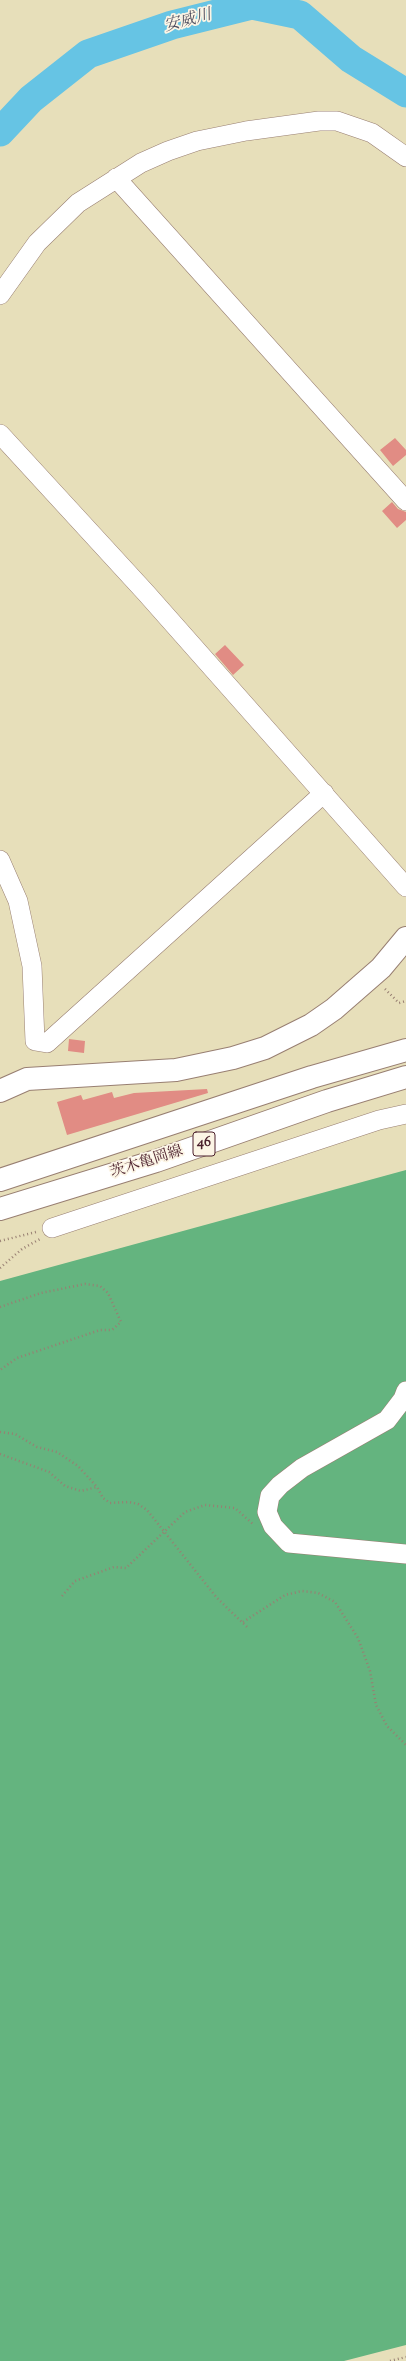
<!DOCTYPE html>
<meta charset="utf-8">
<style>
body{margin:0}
canvas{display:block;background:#e7dfba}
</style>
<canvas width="406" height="2361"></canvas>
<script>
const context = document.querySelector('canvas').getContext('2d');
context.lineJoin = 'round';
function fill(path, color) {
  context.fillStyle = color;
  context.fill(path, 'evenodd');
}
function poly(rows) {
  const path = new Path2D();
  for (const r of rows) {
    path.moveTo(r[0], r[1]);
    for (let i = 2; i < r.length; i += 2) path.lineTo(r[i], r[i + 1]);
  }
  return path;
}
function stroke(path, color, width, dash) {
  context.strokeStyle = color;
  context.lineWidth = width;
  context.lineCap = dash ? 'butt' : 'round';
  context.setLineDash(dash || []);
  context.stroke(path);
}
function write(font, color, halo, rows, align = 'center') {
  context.font = font + ' "Sorts Mill Goudy","Noto Serif JP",serif';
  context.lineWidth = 3.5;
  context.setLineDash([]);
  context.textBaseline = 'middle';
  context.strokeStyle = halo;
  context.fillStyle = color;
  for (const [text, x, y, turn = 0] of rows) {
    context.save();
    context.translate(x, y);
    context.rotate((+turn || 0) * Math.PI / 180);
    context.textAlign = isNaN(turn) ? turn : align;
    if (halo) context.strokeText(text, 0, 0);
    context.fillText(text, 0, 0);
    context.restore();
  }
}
fill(poly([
 [406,1170,406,2345,344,2361,0,2361,0,1281]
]), '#64b47f');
stroke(poly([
 [0,132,31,99,88,54,172,25,252,5,300,15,351,59,406,93]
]), '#66c4e4', 29);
fill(poly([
 [395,438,406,450,406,455,393,466,380,450],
 [392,502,398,509,406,512,406,520,397,528,382,511],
 [225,645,244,665,233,675,215,654],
 [69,1039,85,1041,84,1053,68,1051],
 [207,1089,208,1093,67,1135,57,1102,81,1095,83,1100,112,1092,114,1098,134,1093]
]), '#e18c84');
const street = poly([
 [116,178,406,501],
 [0,295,37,243,78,203,141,163,168,151,197,141,246,131,319,121,337,121,372,133,406,157],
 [0,434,146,593,406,887],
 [0,860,18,901,32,966,35,1041,47,1043,324,793],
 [52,1228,379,1120,406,1114],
 [406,1391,403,1399,387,1420,302,1468,280,1485,270,1496,267,1512,273,1526,289,1543,406,1554]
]);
const secondary = poly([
 [0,1091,27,1079,176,1070,233,1058,265,1048,311,1025,334,1009,381,968,406,938]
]);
const primary = poly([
 [0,1180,312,1077,406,1050],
 [0,1209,156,1161,327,1101,406,1077]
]);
stroke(street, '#987f72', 20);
stroke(secondary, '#987f72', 24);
stroke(primary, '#987f72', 24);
stroke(poly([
 [385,989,399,1003,406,1001],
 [0,1241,36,1232],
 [0,1268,22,1249,40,1239],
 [0,1307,41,1293,85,1284,100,1286,108,1293,121,1322,112,1330,100,1330,17,1358,0,1370],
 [0,1432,15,1434,37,1447,57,1452,78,1466,97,1487],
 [0,1454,49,1472,65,1486,81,1491,97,1487,103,1498,110,1503,129,1502,138,1504,147,1510,217,1598,247,1627],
 [62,1596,75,1581,114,1567,126,1568,185,1512,205,1505,235,1508,254,1525],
 [243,1622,285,1595,302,1591,318,1593,335,1602,358,1638,370,1671,376,1705,387,1726,406,1745],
 [390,2361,406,2357]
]), '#987f72', 2.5, [1, 3]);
stroke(street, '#fff', 19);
stroke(secondary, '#fff', 22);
stroke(primary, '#fff', 22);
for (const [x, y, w] of [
 [204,1144,22]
]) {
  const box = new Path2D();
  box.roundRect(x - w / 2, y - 12, w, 24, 3);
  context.fillStyle = '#fcf5e5';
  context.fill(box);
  stroke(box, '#4a1f2b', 1);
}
write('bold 14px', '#4a1f2b', null, [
 ["46",204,1144]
]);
write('15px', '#4a1f2b', '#fcf5e5', [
 ["茨木亀岡線",147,1163,-18]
]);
write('italic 16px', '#525162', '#fcf5e5', [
 ["安威川",188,22,-15]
]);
</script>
